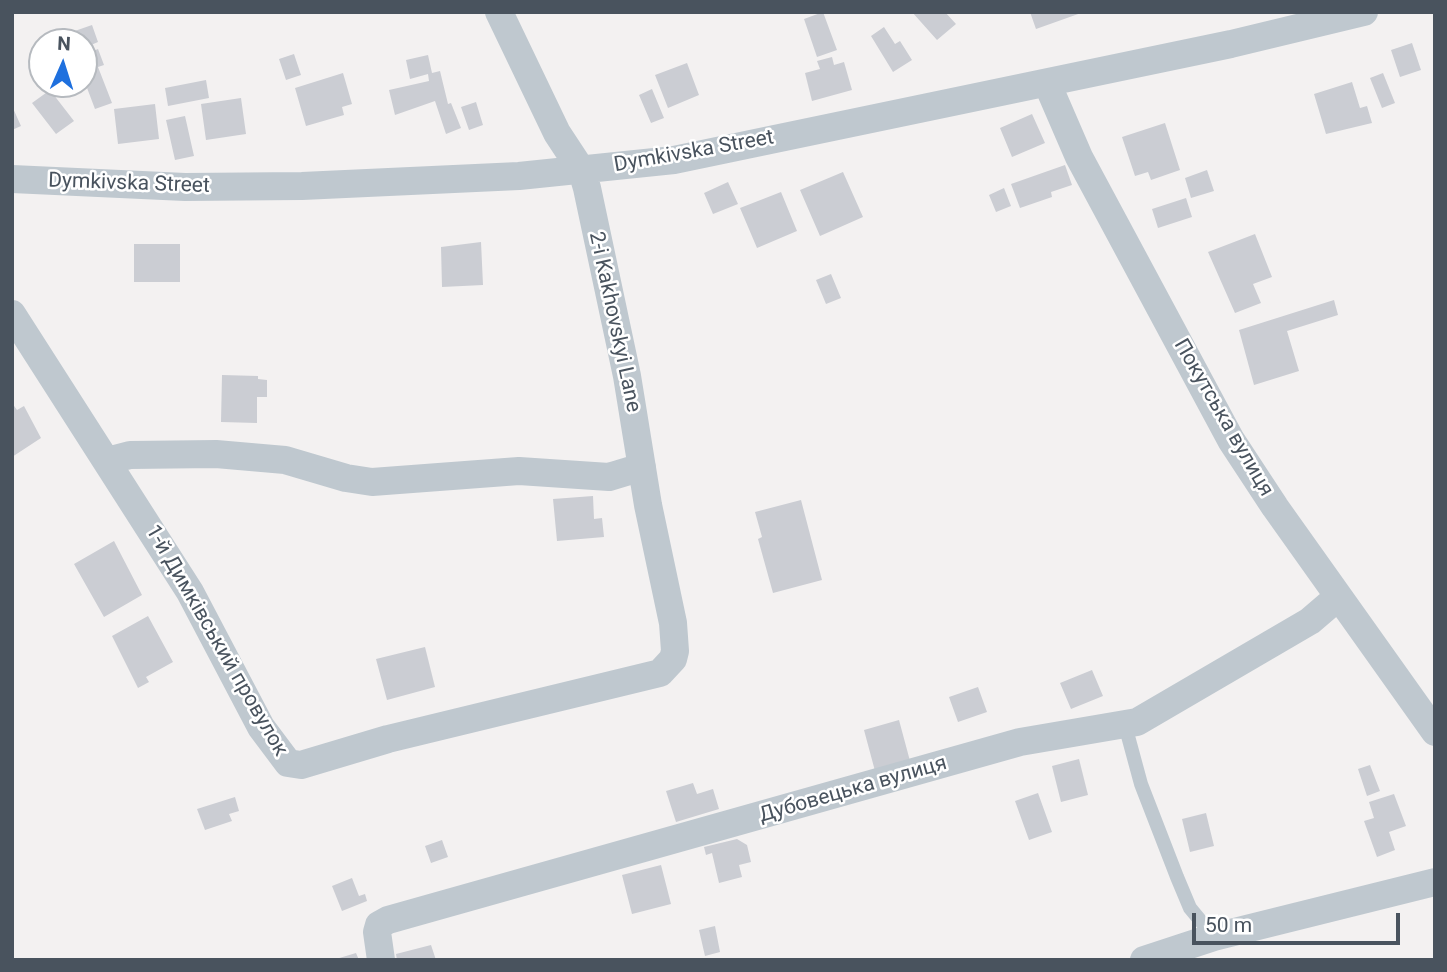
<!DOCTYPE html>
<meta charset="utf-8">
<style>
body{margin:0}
#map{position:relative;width:1447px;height:972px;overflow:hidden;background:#f3f1f1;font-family:Roboto,sans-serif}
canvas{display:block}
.frame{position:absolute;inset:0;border:14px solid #49535e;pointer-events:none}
.north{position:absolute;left:28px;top:28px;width:70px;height:70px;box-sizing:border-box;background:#fff;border:2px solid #b6babf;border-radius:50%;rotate:3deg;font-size:19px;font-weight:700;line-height:28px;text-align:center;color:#49535e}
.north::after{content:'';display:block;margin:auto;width:24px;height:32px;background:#1f70de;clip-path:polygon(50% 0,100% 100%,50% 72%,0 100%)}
.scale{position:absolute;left:1192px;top:913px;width:208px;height:32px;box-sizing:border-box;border:4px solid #49535e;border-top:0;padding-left:9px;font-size:21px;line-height:24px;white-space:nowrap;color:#49535e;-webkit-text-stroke:5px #fff;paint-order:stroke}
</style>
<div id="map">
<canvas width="1447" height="972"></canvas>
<div class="frame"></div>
<div class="north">N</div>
<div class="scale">50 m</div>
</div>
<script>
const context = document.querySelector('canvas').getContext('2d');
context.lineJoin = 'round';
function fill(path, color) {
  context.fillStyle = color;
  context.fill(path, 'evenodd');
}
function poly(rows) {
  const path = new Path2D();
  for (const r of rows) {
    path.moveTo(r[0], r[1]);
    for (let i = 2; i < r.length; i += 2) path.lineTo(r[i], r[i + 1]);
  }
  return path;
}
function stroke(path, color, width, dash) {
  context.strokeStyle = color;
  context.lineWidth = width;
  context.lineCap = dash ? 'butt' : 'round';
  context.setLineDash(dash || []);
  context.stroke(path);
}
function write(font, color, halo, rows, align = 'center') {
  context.font = font + ' Roboto,sans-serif';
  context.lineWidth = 5;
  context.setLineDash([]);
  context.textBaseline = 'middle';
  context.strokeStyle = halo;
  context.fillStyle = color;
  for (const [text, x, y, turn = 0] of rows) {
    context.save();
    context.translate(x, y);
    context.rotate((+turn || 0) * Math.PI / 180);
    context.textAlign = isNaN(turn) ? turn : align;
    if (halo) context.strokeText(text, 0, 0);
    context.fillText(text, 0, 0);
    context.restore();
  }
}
fill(poly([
 [823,12,837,50,817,57,804,19],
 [912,12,945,12,956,24,937,40],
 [1030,12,1081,12,1081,13,1036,29],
 [92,25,98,42,84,48,84,42,72,42,69,33],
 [884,27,895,44,900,41,912,60,893,72,871,36],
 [1412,43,1421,70,1400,77,1391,50],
 [98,49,104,65,98,67,112,103,95,109,84,80,84,55],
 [294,54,301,75,286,80,279,59],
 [428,55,432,73,440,71,448,104,451,103,461,128,446,134,435,101,395,115,389,90,429,81,428,74,410,79,406,60],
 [832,57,834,65,844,62,852,90,812,101,805,73,820,69,817,61],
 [687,63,699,95,668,108,655,75],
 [343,73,352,104,342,107,344,115,306,126,295,88],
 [1383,73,1395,103,1382,108,1370,78],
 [206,80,209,98,168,106,165,88],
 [1352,82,1360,108,1367,106,1372,123,1326,134,1314,94],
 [652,89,664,118,651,123,639,95],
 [50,90,74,121,56,134,32,103],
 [241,98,246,134,206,140,201,104],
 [476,102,483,125,469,130,461,107],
 [155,104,159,139,118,144,114,109],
 [12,106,21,126,12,130],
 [1032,114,1045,143,1012,157,1000,128],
 [185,116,194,156,175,160,166,120],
 [1165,123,1180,170,1151,180,1148,172,1135,176,1122,137],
 [1065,165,1072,185,1051,192,1052,197,1020,208,1011,184],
 [1207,170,1214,191,1191,198,1185,178],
 [843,172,863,217,820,236,800,190],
 [728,182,738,204,713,214,704,193],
 [1004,188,1011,206,996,212,989,195],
 [781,192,797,231,757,248,740,208],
 [1186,198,1192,217,1158,228,1152,209],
 [1255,234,1272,277,1253,284,1261,303,1235,313,1208,252],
 [481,242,483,285,442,287,441,247],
 [134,244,180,244,180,282,134,282],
 [831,274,841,298,826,304,816,280],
 [1334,300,1338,315,1287,331,1299,371,1254,385,1239,330],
 [222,375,258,376,258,379,267,380,267,397,257,397,257,423,221,422],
 [12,403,17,410,24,406,41,438,12,457],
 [593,496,594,519,602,518,604,537,557,541,553,499],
 [801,500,822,580,773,593,758,539,762,537,755,512],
 [114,541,142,595,104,617,74,564],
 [148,616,173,662,146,677,149,682,138,688,112,636],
 [425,647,435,687,387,700,376,659],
 [1092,670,1103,696,1071,709,1060,683],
 [978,687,987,712,958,722,949,697],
 [899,720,910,761,875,771,864,730],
 [1079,759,1088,795,1061,802,1052,766],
 [1370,765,1380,791,1367,796,1358,769],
 [693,783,697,794,713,789,719,809,676,822,666,791],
 [1038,793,1052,832,1029,840,1015,801],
 [1394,794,1406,826,1389,832,1395,850,1377,857,1364,821,1374,818,1369,802],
 [235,797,239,811,229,814,232,821,205,830,197,809],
 [1206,813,1214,846,1190,852,1182,819],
 [737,839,747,845,751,862,739,865,742,877,719,883,712,853,706,855,704,847],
 [442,840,448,857,431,863,425,846],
 [661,865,671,904,632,914,622,875],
 [352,878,359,896,365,894,367,901,342,911,332,886],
 [715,926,720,952,705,956,699,930],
 [431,945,436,960,397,960,396,954],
 [356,953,359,960,336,960,336,959]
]), '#cbcdd3');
stroke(poly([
 [1125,725,1141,784,1177,877,1190,908,1214,937]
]), '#bfc8cf', 14);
stroke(poly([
 [1047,83,1079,157,1231,440,1275,507,1435,732],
 [12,179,185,187,302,186,519,176,674,160,1231,44,1364,12],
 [12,314,190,592,261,727,288,763,301,765,388,739,660,673,673,659,675,651,673,623,648,505,627,376,587,188,582,171,557,133,499,12],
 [107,461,130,455,216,454,285,460,346,478,372,482,519,471,609,477,642,467],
 [381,960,377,932,379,925,388,920,1020,742,1137,722,1310,621,1338,597],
 [1144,960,1214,937,1435,882]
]), '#bfc8cf', 28);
write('21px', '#49535e', '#fff', [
 ["Dymkivska Street",694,152,-10],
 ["Dymkivska Street",129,184,2],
 ["2-i Kakhovskyi Lane",614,322,78],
 ["Покутська вулиця",1223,418,60],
 ["1-й Димківський провулок",216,641,60],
 ["Дубовецька вулиця",853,790,-16]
]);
</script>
